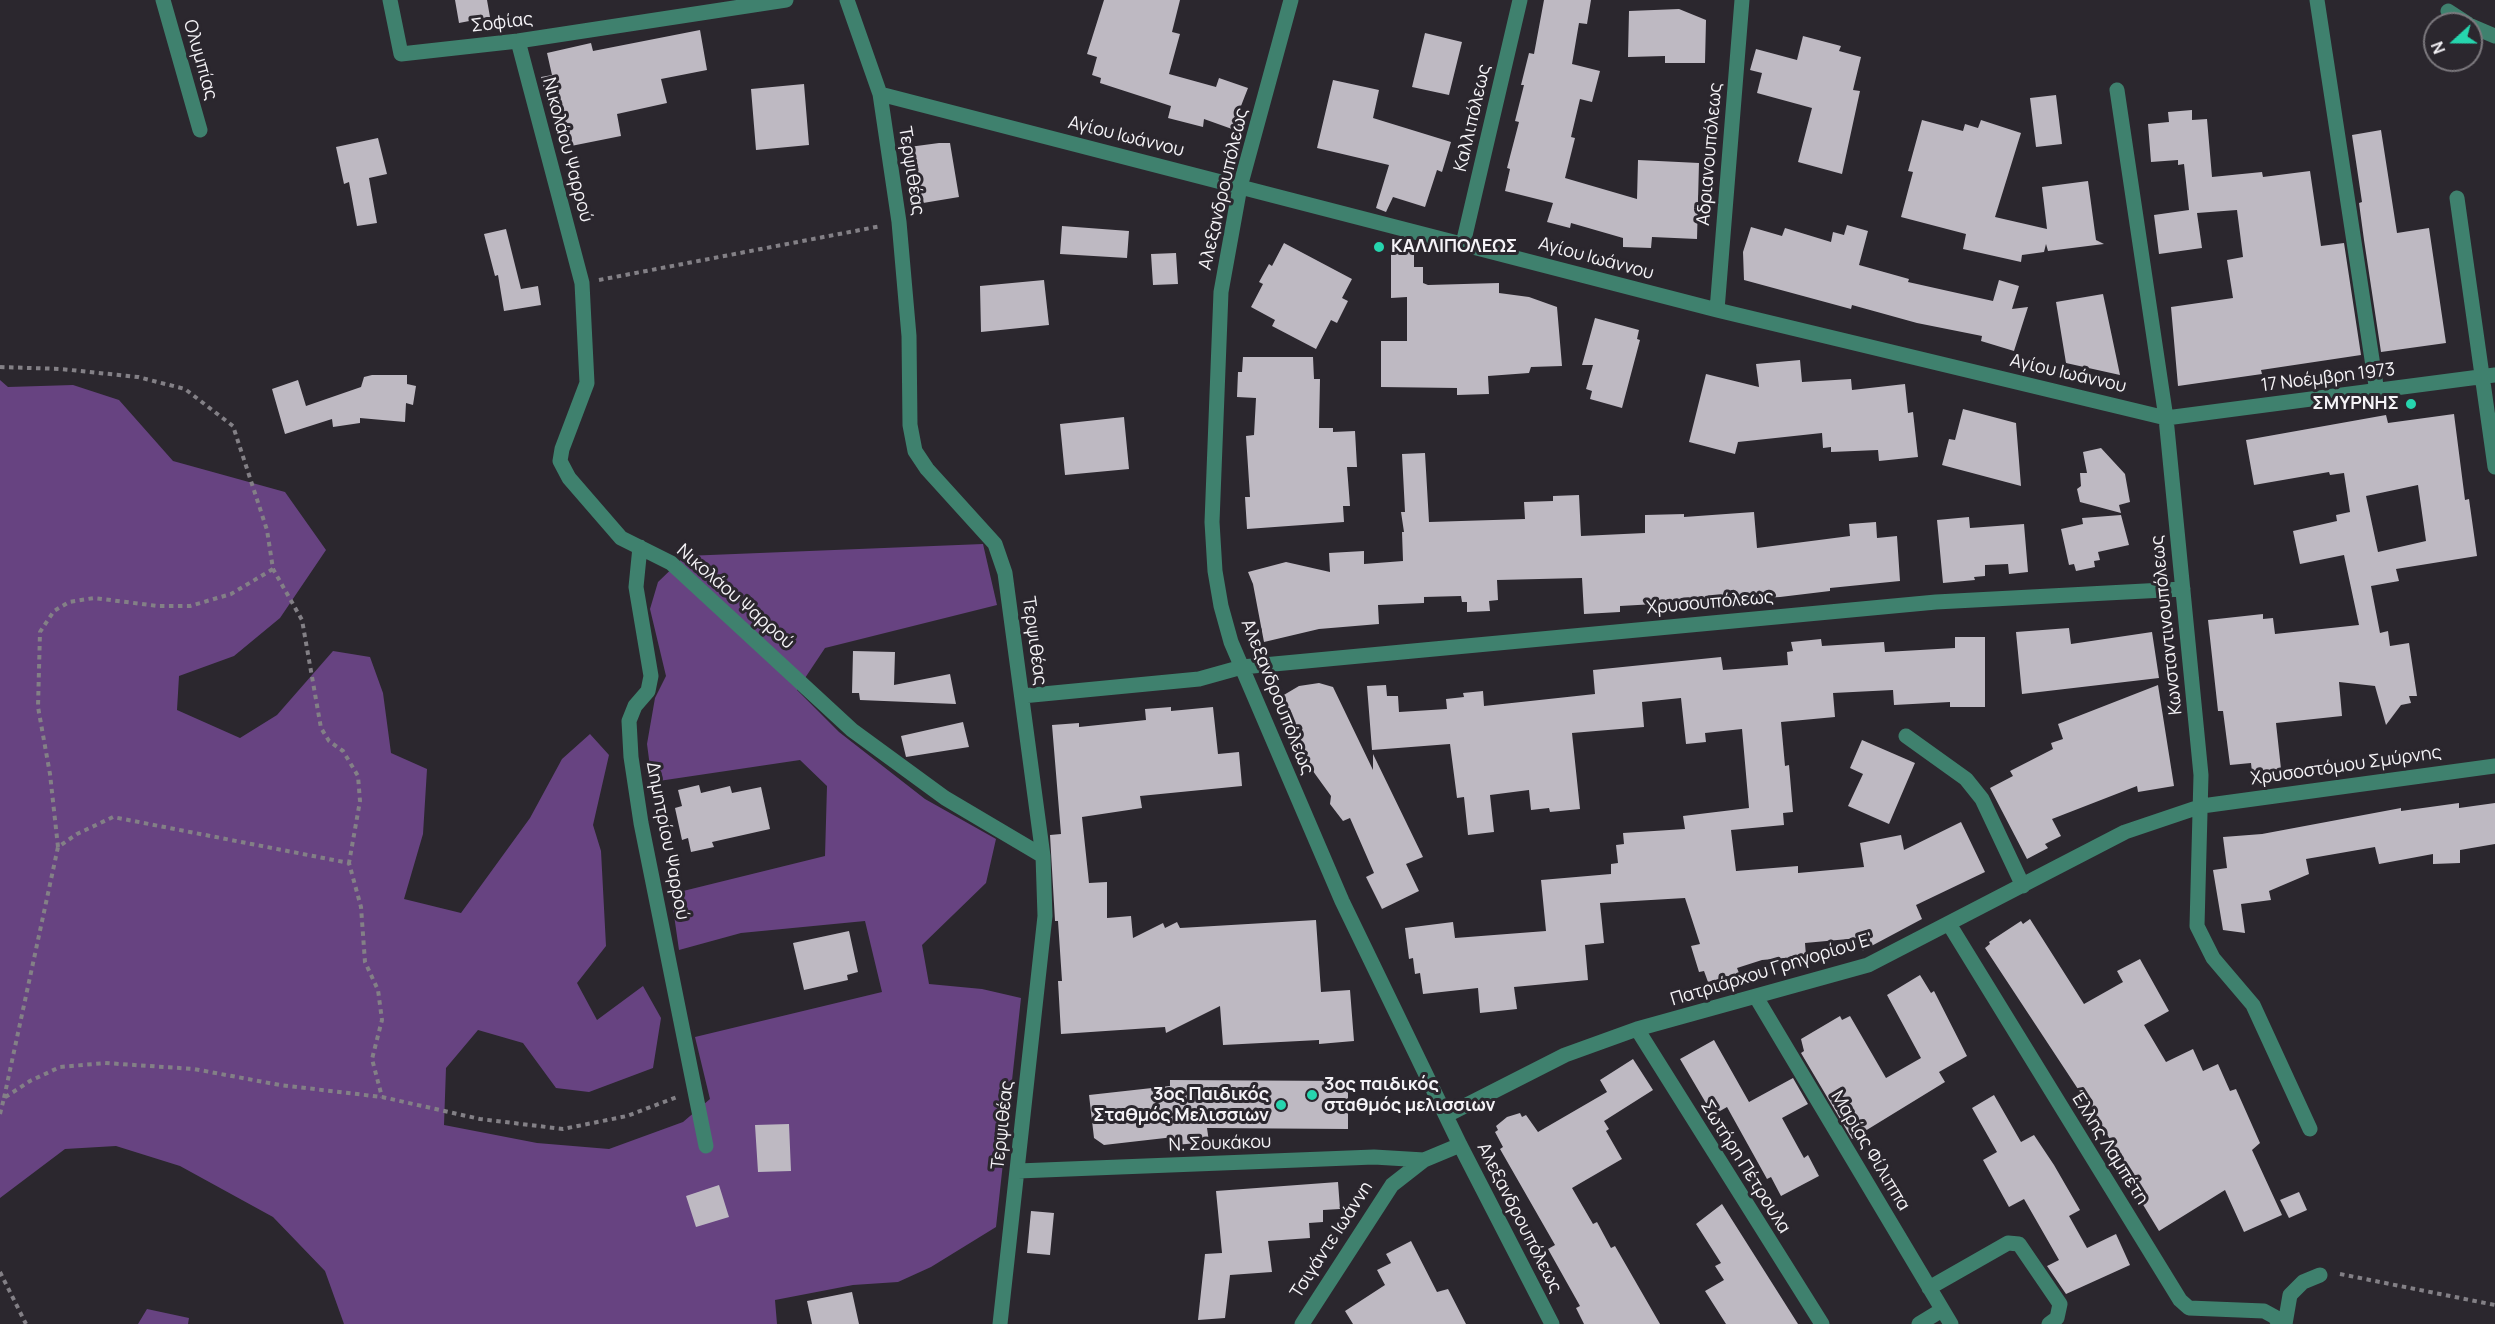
<!DOCTYPE html>
<meta charset="utf-8">
<style>
body{margin:0}
#map{position:relative;width:2495px;height:1324px;overflow:hidden;background:#2b272e;font-family:Manrope,sans-serif}
canvas{display:block}
.north{position:absolute;left:2423px;top:12px;width:60px;height:60px;box-sizing:border-box;background:#2b272e;border:2px solid #7c797e;border-radius:50%;rotate:249deg;font-size:16px;font-weight:700;line-height:24px;text-align:center;color:#f5f3f7}
.north::after{content:'';display:block;margin:auto;width:21px;height:27px;background:#26d5ae;clip-path:polygon(50% 0,100% 100%,50% 72%,0 100%)}
</style>
<div id="map">
<canvas width="2495" height="1324"></canvas>
<div class="north">N</div>
</div>
<script>
const context = document.querySelector('canvas').getContext('2d');
context.lineJoin = 'round';
function fill(path, color) {
  context.fillStyle = color;
  context.fill(path, 'evenodd');
}
function poly(rows) {
  const path = new Path2D();
  for (const r of rows) {
    path.moveTo(r[0], r[1]);
    for (let i = 2; i < r.length; i += 2) path.lineTo(r[i], r[i + 1]);
  }
  return path;
}
function stroke(path, color, width, dash) {
  context.strokeStyle = color;
  context.lineWidth = width;
  context.lineCap = dash ? 'butt' : 'round';
  context.setLineDash(dash || []);
  context.stroke(path);
}
function write(font, color, halo, rows, align = 'center') {
  context.font = font + ' Manrope,sans-serif';
  context.lineWidth = 6;
  context.setLineDash([]);
  context.textBaseline = 'middle';
  context.strokeStyle = halo;
  context.fillStyle = color;
  for (const [text, x, y, turn = 0] of rows) {
    context.save();
    context.translate(x, y);
    context.rotate((+turn || 0) * Math.PI / 180);
    context.textAlign = isNaN(turn) ? turn : align;
    if (halo) context.strokeText(text, 0, 0);
    context.fillText(text, 0, 0);
    context.restore();
  }
}
fill(poly([
 [0,380,8,387,73,385,119,400,173,461,285,492,326,550,280,618,234,656,179,676,177,710,240,738,277,715,333,651,370,657,383,693,391,753,427,769,423,834,404,899,461,913,530,818,562,759,590,734,609,755,593,825,601,851,606,946,577,983,597,1020,643,986,661,1018,653,1068,589,1092,556,1088,523,1043,478,1030,446,1068,444,1125,537,1143,609,1149,683,1122,710,1099,695,1037,882,992,865,921,741,933,679,950,671,894,825,856,827,786,800,760,652,782,647,744,655,698,666,676,650,609,658,582,685,556,983,544,997,605,825,648,797,690,839,732,925,799,996,839,986,883,922,945,929,984,982,989,1021,998,996,1227,931,1267,898,1282,853,1285,775,1300,777,1324,344,1324,325,1271,273,1217,180,1166,116,1146,65,1149,0,1198],
 [147,1309,189,1318,188,1324,138,1324]
]), '#674381');
fill(poly([
 [455,0,487,0,490,17,459,23],
 [1104,0,1180,0,1172,32,1180,34,1169,74,1216,87,1219,78,1248,88,1232,129,1204,119,1203,127,1168,118,1171,106,1100,83,1101,78,1092,75,1097,57,1087,54],
 [1544,0,1591,0,1587,24,1579,23,1572,64,1600,71,1592,102,1580,99,1571,137,1575,138,1565,178,1637,199,1638,160,1699,163,1697,239,1652,237,1651,248,1623,247,1623,238,1571,223,1570,228,1547,222,1553,203,1505,191,1510,169,1507,168,1519,122,1515,121,1524,85,1521,85,1529,53,1534,54],
 [1679,9,1706,20,1705,63,1665,63,1665,56,1628,57,1629,11],
 [700,30,707,70,661,79,667,103,617,114,621,136,566,147,558,105,549,109,541,77,552,75,547,53,591,43,593,51],
 [1425,33,1462,42,1449,95,1412,87],
 [1803,36,1841,46,1839,51,1861,57,1853,90,1860,91,1842,174,1798,162,1812,108,1757,93,1762,73,1750,70,1756,49,1797,60],
 [1333,80,1379,90,1373,118,1451,142,1442,172,1437,170,1425,207,1393,197,1386,212,1376,208,1389,165,1317,148],
 [804,84,809,145,756,150,751,89],
 [2056,95,2062,144,2036,147,2030,98],
 [2192,110,2192,120,2207,119,2212,177,2262,172,2263,177,2310,171,2321,246,2344,243,2361,355,2261,370,2262,374,2178,386,2171,307,2233,298,2227,260,2243,257,2237,210,2197,213,2202,248,2159,254,2154,215,2189,210,2184,164,2178,165,2178,160,2151,162,2148,124,2169,122,2168,112],
 [1922,120,1963,131,1965,124,1978,128,1981,120,2021,133,1995,217,2047,229,2042,187,2088,181,2096,240,2104,244,2048,251,2046,244,2044,252,2022,255,2021,262,1963,249,1966,234,1901,217,1913,172,1908,171],
 [2381,130,2397,233,2429,228,2446,343,2381,352,2364,240,2359,203,2362,202,2352,135],
 [378,138,387,174,369,178,377,223,357,226,349,182,344,184,336,147],
 [939,143,950,143,959,197,917,204,909,147],
 [1847,225,1868,231,1859,265,1909,279,1908,282,1993,301,1999,280,2019,286,2012,309,2028,307,2014,351,1981,341,1982,336,1917,323,1852,305,1851,309,1744,280,1743,252,1751,227,1782,236,1785,228,1831,242,1833,232,1844,235],
 [1062,226,1129,231,1127,258,1060,254],
 [506,229,521,289,538,286,541,305,504,311,498,275,495,276,484,234],
 [1284,243,1352,279,1342,298,1348,301,1337,323,1331,320,1316,349,1272,326,1275,320,1251,307,1263,284,1259,282,1269,264,1272,266],
 [1391,248,1414,248,1414,267,1423,267,1423,283,1428,285,1499,283,1499,293,1529,297,1557,307,1562,366,1531,367,1529,373,1488,376,1489,394,1457,395,1457,388,1381,387,1381,341,1407,341,1407,297,1391,298],
 [1176,253,1178,284,1153,285,1151,254],
 [1044,280,1049,325,981,332,980,286],
 [2103,294,2120,375,2066,363,2056,302],
 [1595,318,1639,330,1637,339,1640,340,1622,408,1590,399,1592,391,1586,389,1593,365,1582,365],
 [1243,357,1313,357,1314,379,1320,379,1319,428,1333,428,1333,432,1355,431,1357,467,1347,467,1350,506,1343,506,1344,522,1247,529,1245,497,1250,497,1246,436,1254,435,1256,398,1237,397,1238,372,1242,372],
 [1800,360,1802,382,1851,379,1852,390,1905,384,1908,413,1913,412,1918,457,1879,461,1878,450,1831,452,1831,447,1823,448,1822,433,1738,442,1735,454,1689,442,1706,374,1759,387,1756,364],
 [372,375,407,375,407,384,416,386,413,405,406,403,405,422,360,418,360,423,333,427,332,419,285,434,272,389,298,380,306,406,361,387,364,377],
 [1963,409,2016,423,2021,486,1942,465,1949,439,1955,440],
 [2454,414,2465,500,2469,499,2477,556,2396,569,2399,581,2371,586,2380,633,2388,631,2390,646,2409,643,2417,696,2409,696,2411,703,2401,705,2386,725,2375,686,2339,682,2342,716,2276,723,2281,769,2252,772,2251,763,2230,765,2223,711,2218,711,2208,620,2263,614,2263,619,2273,618,2275,634,2359,625,2344,555,2300,564,2293,531,2337,521,2336,515,2350,512,2344,473,2330,475,2329,472,2254,485,2246,440,2386,415,2388,423],
 [2418,485,2426,541,2378,552,2366,496],
 [1124,417,1129,469,1065,475,1060,424],
 [2101,448,2125,474,2130,502,2119,505,2121,513,2080,502,2077,489,2081,486,2080,473,2087,473,2083,452],
 [1425,453,1429,522,1525,519,1524,502,1553,501,1553,496,1579,495,1581,536,1645,533,1645,515,1684,514,1684,517,1754,512,1757,548,1850,536,1849,524,1876,522,1877,538,1897,536,1900,581,1830,588,1830,591,1780,597,1620,606,1620,612,1584,614,1582,578,1497,580,1498,600,1489,601,1490,611,1467,612,1467,602,1462,602,1461,596,1424,597,1424,603,1378,605,1379,624,1319,629,1264,642,1253,584,1248,572,1286,562,1330,572,1329,553,1364,551,1364,564,1403,561,1402,532,1404,532,1401,512,1405,512,1402,454],
 [2121,515,2129,545,2098,552,2100,560,2094,561,2095,567,2076,571,2074,564,2069,565,2061,529,2083,524,2082,518],
 [1969,517,1970,528,2024,524,2028,572,2009,574,2008,564,1985,565,1985,576,1974,577,1975,580,1943,583,1937,520],
 [2069,628,2071,644,2152,632,2159,678,2022,694,2016,632],
 [1955,637,1985,637,1985,707,1950,707,1950,702,1894,705,1893,690,1833,693,1835,717,1781,722,1785,766,1789,765,1793,812,1783,813,1784,825,1731,830,1736,871,1798,866,1798,873,1864,867,1860,843,1901,835,1904,850,1961,822,1985,872,1916,905,1922,919,1862,951,1859,938,1805,943,1806,956,1762,960,1737,968,1739,973,1708,982,1704,971,1699,972,1691,946,1700,944,1685,898,1600,903,1604,943,1585,945,1588,980,1514,987,1517,1009,1480,1013,1478,988,1423,994,1420,973,1415,974,1413,958,1409,959,1405,928,1453,922,1455,938,1546,931,1541,880,1611,874,1611,864,1618,863,1616,845,1624,844,1623,833,1685,829,1683,816,1749,808,1742,729,1705,733,1706,742,1686,744,1681,698,1642,702,1644,727,1572,733,1580,809,1550,812,1549,808,1531,810,1529,790,1490,795,1494,832,1468,835,1464,797,1457,798,1450,744,1372,750,1367,686,1386,685,1387,696,1398,696,1399,712,1447,709,1446,699,1464,697,1463,693,1483,691,1484,706,1595,694,1593,670,1721,657,1723,670,1788,665,1787,652,1793,651,1791,642,1821,639,1822,646,1884,642,1885,652,1955,648],
 [853,651,895,652,894,685,950,674,956,704,860,700,859,693,852,693],
 [1319,683,1333,687,1373,770,1373,754,1423,857,1406,864,1419,891,1382,909,1366,877,1374,873,1350,818,1343,821,1330,804,1331,796,1310,767,1308,768,1277,699,1299,686],
 [2158,685,2174,786,2138,792,2137,786,2052,819,2061,836,2045,844,2048,848,2027,859,1990,788,2013,776,2010,771,2053,749,2051,743,2063,739,2058,724],
 [1171,707,1171,711,1213,707,1218,754,1239,752,1242,786,1140,796,1142,808,1082,817,1089,883,1107,882,1107,918,1131,916,1133,938,1163,923,1165,928,1177,922,1180,928,1316,920,1321,992,1350,990,1354,1041,1319,1044,1319,1040,1223,1045,1220,1006,1166,1033,1165,1027,1061,1034,1058,981,1062,981,1058,921,1055,921,1050,835,1061,834,1052,725,1079,723,1079,727,1146,720,1145,709],
 [963,722,969,747,906,757,901,736],
 [1862,740,1915,763,1889,824,1848,806,1863,774,1850,768],
 [699,785,701,793,730,786,732,793,761,787,770,829,712,842,714,847,691,852,688,838,682,840,675,808,682,806,678,790],
 [2459,803,2459,808,2495,803,2495,844,2460,850,2460,863,2433,864,2433,854,2379,864,2375,847,2306,859,2309,874,2269,891,2271,900,2241,904,2245,933,2223,930,2213,870,2227,868,2223,837,2262,834,2401,808,2401,811],
 [2030,919,2084,1004,2123,982,2117,971,2140,959,2169,1011,2144,1025,2166,1062,2193,1049,2203,1071,2218,1064,2230,1091,2236,1089,2260,1143,2252,1150,2282,1215,2244,1232,2225,1190,2159,1231,2142,1203,2146,1201,2101,1124,1985,948,1990,944,1989,942,2021,921,2023,924],
 [849,931,858,972,847,975,848,980,804,990,793,943],
 [1920,975,1931,993,1934,991,1967,1056,1939,1072,1945,1082,1852,1139,1801,1053,1804,1051,1801,1039,1840,1016,1842,1020,1850,1016,1886,1078,1921,1058,1887,995],
 [1714,1040,1749,1102,1793,1078,1808,1104,1782,1118,1804,1158,1808,1155,1819,1176,1781,1196,1771,1177,1767,1179,1727,1107,1713,1115,1680,1059],
 [1633,1059,1653,1090,1604,1121,1609,1129,1606,1131,1622,1159,1572,1188,1593,1224,1597,1222,1611,1248,1615,1246,1660,1324,1584,1324,1576,1308,1580,1306,1548,1249,1555,1245,1500,1149,1503,1147,1495,1132,1498,1130,1496,1126,1507,1117,1520,1113,1522,1117,1526,1115,1538,1132,1607,1092,1600,1080],
 [1170,1080,1348,1081,1348,1129,1207,1128,1209,1142,1175,1145,1174,1137,1104,1145,1094,1138,1089,1095,1170,1086],
 [1994,1095,2021,1142,2034,1135,2054,1165,2080,1210,2069,1216,2087,1248,2116,1234,2130,1265,2066,1294,2047,1266,2059,1260,2024,1199,2009,1207,1983,1160,1997,1152,1972,1108],
 [789,1124,791,1171,758,1172,755,1125],
 [1338,1182,1340,1209,1323,1210,1323,1222,1309,1223,1310,1238,1268,1241,1272,1272,1230,1275,1225,1318,1198,1320,1205,1254,1222,1253,1216,1191],
 [719,1185,729,1217,696,1227,686,1196],
 [2299,1192,2307,1210,2289,1218,2280,1200],
 [1722,1204,1798,1324,1726,1324,1705,1291,1724,1280,1715,1266,1721,1263,1696,1224],
 [1031,1211,1054,1213,1050,1255,1027,1253],
 [1411,1241,1437,1292,1448,1289,1466,1324,1353,1324,1345,1311,1385,1285,1377,1270,1391,1263,1386,1254],
 [852,1292,859,1324,812,1324,807,1301]
]), '#beb9c2');
stroke(poly([
 [599,280,881,226],
 [0,367,61,369,138,377,185,389,233,426,267,530,273,569,302,620,321,728,329,741,343,751,358,776,360,801,349,863],
 [58,847,50,774,38,707,40,632,54,611,69,602,94,598,158,606,190,606,231,594,273,569],
 [4,1098,58,847,77,834,113,817,349,863,361,907,365,962,378,990,382,1020,372,1059,382,1097],
 [0,1114,4,1098,30,1081,60,1067,105,1063,194,1069,280,1085,382,1097,480,1119,563,1129,627,1116,677,1097],
 [0,1272,26,1324],
 [2340,1274,2495,1305]
]), '#838086', 4, [4.5, 4.5]);
stroke(poly([
 [163,0,200,130],
 [390,0,401,54,518,41,786,0],
 [847,0,880,94,899,222,909,336,910,425,915,451,927,469,995,544,1005,573,1043,856,1045,916,1000,1324],
 [1291,0,1240,187,1221,292,1212,522,1215,571,1221,606,1231,642,1342,901,1460,1145,1552,1324],
 [2317,0,2377,392],
 [2448,11,2468,24],
 [2471,26,2495,36],
 [518,41,582,283,587,383,562,449,560,461,569,478,621,538,671,563,852,730,945,798,1043,856],
 [2117,90,2166,418,2201,775,2197,926,2213,958,2253,1005,2310,1129],
 [880,94,1717,310,2166,418,2495,375],
 [2457,198,2495,467],
 [1463,244,1520,0],
 [1717,310,1742,0],
 [640,547,636,587,651,676,648,691,635,706,629,721,631,757,641,823,706,1146],
 [1022,696,1199,679,1242,667,1936,602,2183,589],
 [1906,736,1966,779,1982,799,2023,886],
 [1949,924,2180,1300,2189,1308,2264,1311,2275,1317,2279,1324],
 [1756,997,1951,1324],
 [1637,1029,1822,1324],
 [1447,1115,1565,1055,1637,1029,1868,965,2125,832,2202,806,2495,766],
 [1018,1171,1374,1157,1424,1160],
 [1929,1288,2008,1243,2019,1244,2060,1304,2057,1318,2049,1324],
 [1302,1324,1392,1185,1424,1160,1460,1145],
 [1919,1324,1942,1310],
 [2285,1324,2290,1295,2303,1282,2320,1275]
]), '#3f816e', 15);
for (const [x, y, r, color] of [
 [1379,247,6,"#26d5ae"],
 [2411,404,6,"#26d5ae"],
 [1312,1095,6,"#26d5ae"],
 [1281,1105,6,"#26d5ae"]
]) {
  const dot = new Path2D();
  dot.arc(x, y, r, 0, 2 * Math.PI);
  context.fillStyle = color;
  context.fill(dot);
  stroke(dot, '#2b272e', 2);
}
write('18px', '#f5f3f7', '#2b272e', [
 ["Σοφίας",502,23,-7],
 ["Ολυμπίας",200,60,74],
 ["Καλλιπόλεως",1473,118,-77],
 ["Αγίου Ιωάννου",1126,137,14],
 ["Νικολάου Ψαρρού",567,150,75],
 ["Αδριανουπόλεως",1710,154,-85],
 ["Τερψιθέας",911,171,81],
 ["Αλεξανδρουπόλεως",1224,189,-77],
 ["Αγίου Ιωάννου",1596,259,15],
 ["Αγίου Ιωάννου",2068,374,13],
 ["17 Νοέμβρη 1973",2328,378,-7],
 ["Νικολάου Ψαρρού",735,597,41],
 ["Χρυσουπόλεως",1710,603,-5],
 ["Κωνσταντινουπόλεως",2167,625,-96],
 ["Τερψιθέας",1034,641,82],
 ["Αλεξανδρουπόλεως",1277,697,68],
 ["Χρυσοστόμου Σμύρνης",2346,766,-8],
 ["Δημητρίου Ψαρρού",667,841,79],
 ["Πατριάρχου Γρηγορίου Ε'",1772,970,-17],
 ["Τερψιθέας",1003,1125,-84],
 ["Ν. Σουκάκου",1220,1144,-2],
 ["Έλλης Λαμπέτη",2109,1148,58],
 ["Μαρίας Φίλιππα",1870,1151,59],
 ["Σωτήρη Πέτρουλα",1745,1167,58],
 ["Αλεξανδρουπόλεως",1519,1218,63],
 ["Τσιγάντε Ιωάννη",1332,1240,-57]
]);
write('bold 18px', '#f5f3f7', '#2b272e', [
 ["ΚΑΛΛΙΠΟΛΕΩΣ",1391,247],
 ["ΣΜΥΡΝΗΣ",2399,404,"right"],
 ["3ος παιδικός",1324,1085],
 ["σταθμός μελισσιων",1324,1106],
 ["3ος Παιδικός",1269,1095,"right"],
 ["Σταθμός Μελισσιων",1269,1116,"right"]
], 'left');
</script>
